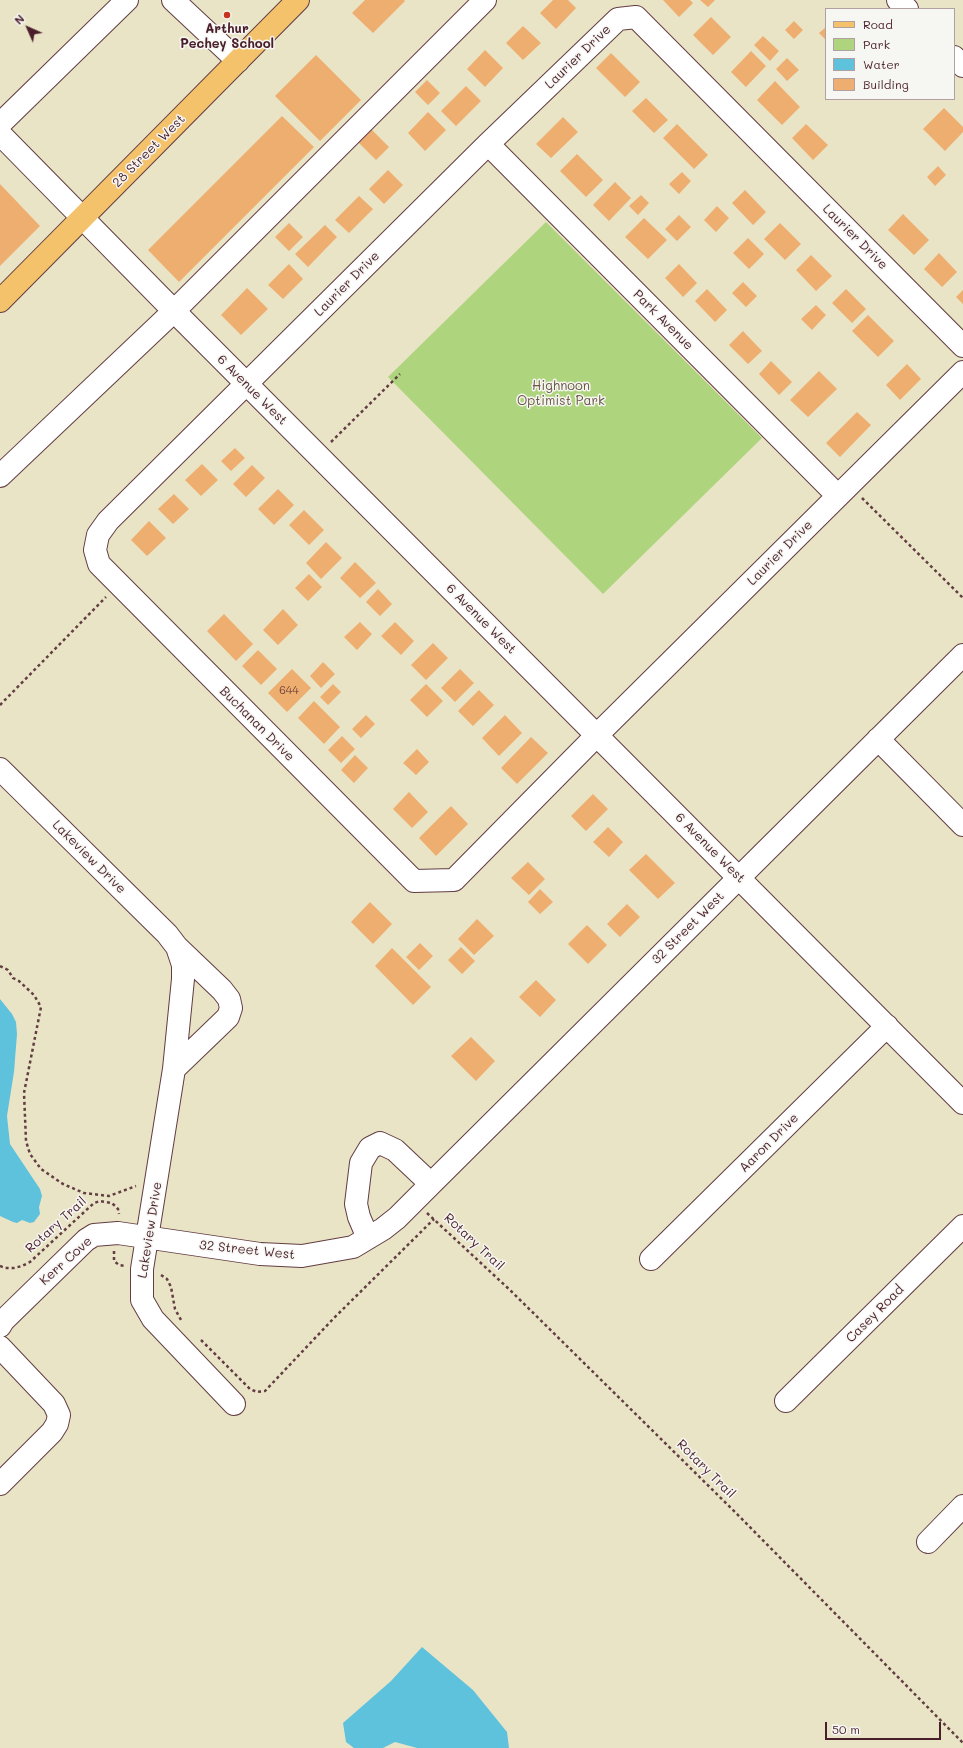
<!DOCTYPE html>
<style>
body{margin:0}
#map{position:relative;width:963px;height:1748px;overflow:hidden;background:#eae4c7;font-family:Mali,sans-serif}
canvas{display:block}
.legend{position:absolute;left:825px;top:8px;width:130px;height:92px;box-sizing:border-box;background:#f6f6f2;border:1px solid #b1a0a2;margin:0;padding:5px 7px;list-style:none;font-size:12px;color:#4a1f2b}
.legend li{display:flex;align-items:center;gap:8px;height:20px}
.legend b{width:20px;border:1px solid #b1a0a2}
.north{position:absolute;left:8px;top:8px;width:40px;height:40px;-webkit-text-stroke:3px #f6f6f2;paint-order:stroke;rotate:315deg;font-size:11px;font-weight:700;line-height:16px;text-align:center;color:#4a1f2b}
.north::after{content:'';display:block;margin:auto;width:14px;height:18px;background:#4a1f2b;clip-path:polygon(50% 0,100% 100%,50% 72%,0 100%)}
.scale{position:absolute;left:825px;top:1722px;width:116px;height:18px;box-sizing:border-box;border:2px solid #4a1f2b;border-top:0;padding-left:5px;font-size:12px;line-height:14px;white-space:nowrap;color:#4a1f2b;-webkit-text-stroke:3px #f6f6f2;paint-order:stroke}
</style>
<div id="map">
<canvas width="963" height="1748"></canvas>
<ul class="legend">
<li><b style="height:5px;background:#f3c26a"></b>Road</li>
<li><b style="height:11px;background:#afd47e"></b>Park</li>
<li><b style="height:11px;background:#5fc2dd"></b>Water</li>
<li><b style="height:11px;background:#eeae6f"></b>Building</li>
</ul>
<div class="north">N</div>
<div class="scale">50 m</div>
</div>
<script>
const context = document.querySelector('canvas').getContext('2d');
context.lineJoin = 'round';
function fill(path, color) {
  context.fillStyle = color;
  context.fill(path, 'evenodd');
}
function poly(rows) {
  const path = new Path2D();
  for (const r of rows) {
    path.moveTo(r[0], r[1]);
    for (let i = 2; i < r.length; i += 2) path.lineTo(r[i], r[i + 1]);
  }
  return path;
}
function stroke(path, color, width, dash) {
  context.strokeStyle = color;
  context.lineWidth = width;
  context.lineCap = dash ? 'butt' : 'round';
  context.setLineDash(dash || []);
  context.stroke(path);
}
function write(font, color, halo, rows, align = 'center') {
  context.font = font + ' Mali,sans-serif';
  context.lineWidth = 3;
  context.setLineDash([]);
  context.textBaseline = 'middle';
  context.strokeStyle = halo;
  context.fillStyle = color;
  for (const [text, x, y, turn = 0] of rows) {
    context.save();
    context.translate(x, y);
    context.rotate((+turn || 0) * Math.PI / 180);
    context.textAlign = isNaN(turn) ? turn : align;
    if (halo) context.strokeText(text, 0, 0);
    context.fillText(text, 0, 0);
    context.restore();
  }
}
fill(poly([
 [546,222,762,438,603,594,388,377]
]), '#afd47e');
fill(poly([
 [0,999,12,1014,16,1022,17,1034,14,1072,7,1116,10,1144,40,1189,42,1196,39,1207,40,1214,34,1222,30,1223,22,1220,17,1223,13,1222,0,1216],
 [422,1647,473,1690,507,1732,509,1748,417,1748,395,1742,383,1748,354,1748,346,1742,343,1723,391,1681]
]), '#5fc2dd');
fill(poly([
 [365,0,404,0,405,1,373,33,352,13],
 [553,0,568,0,576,8,556,29,540,13],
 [663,0,690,0,693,3,679,17],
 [700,0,715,0,708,7],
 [711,17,731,37,713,55,693,35],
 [794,21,803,30,794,39,785,30],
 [523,26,541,43,523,60,506,43],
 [826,27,826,40,819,33],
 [763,36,779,51,770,61,754,45],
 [485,50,503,68,485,87,467,69],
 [751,51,766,66,746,87,731,72],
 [611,53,640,82,625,97,596,68],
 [316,55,361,100,320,141,275,96],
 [787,58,799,70,787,81,776,69],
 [427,80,440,93,428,105,415,92],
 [775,81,800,107,782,125,757,100],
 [466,86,481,101,456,126,441,111],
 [646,98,668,120,654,133,632,111],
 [944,108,963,127,963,132,945,151,923,129],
 [428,112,446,130,425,151,408,133],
 [282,116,314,147,179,282,148,250],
 [563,117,578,132,551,158,536,144],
 [677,124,708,155,694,169,663,138],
 [806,124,828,145,813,160,792,138],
 [371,129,389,147,376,160,358,142],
 [577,154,603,180,586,197,560,171],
 [938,166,946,175,935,186,927,177],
 [388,170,403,185,384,204,369,189],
 [682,172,691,181,679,194,669,184],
 [615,182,631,198,609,221,593,205],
 [0,184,40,226,0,266],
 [745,190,766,212,753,225,732,203],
 [641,195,649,203,638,215,629,206],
 [359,196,373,209,349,233,335,220],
 [717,206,729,218,716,232,704,220],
 [903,214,929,240,914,255,888,230],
 [679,215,691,227,677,241,665,229],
 [644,218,667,240,648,259,625,237],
 [289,223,303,237,289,251,275,237],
 [780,223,801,244,785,260,764,239],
 [325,225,337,237,308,267,295,254],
 [748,238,764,254,749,269,733,253],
 [939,253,957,272,942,287,924,269],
 [811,255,832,276,816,291,796,270],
 [289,264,303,279,283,299,268,285],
 [679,264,697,283,683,297,665,278],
 [743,282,757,296,746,307,732,293],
 [247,288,268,309,241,335,221,315],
 [707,289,727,310,715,322,695,301],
 [846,289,866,309,852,323,832,303],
 [963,290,963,304,956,297],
 [816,305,826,315,812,330,801,319],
 [868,315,894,341,878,357,852,331],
 [743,331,762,351,748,364,729,345],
 [771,361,792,382,779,395,759,374],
 [907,364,921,379,900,400,886,385],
 [819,371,837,389,808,417,790,400],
 [857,412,871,425,840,457,826,443],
 [235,448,245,458,231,471,221,461],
 [202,464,218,480,201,496,185,480],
 [252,465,265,478,246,497,233,484],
 [278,489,294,505,274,525,258,509],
 [174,494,189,509,173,524,158,509],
 [304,510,324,530,309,545,289,525],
 [149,521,166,538,147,556,131,540],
 [326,542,342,558,321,579,306,563],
 [355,562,376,583,360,598,340,578],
 [309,574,322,587,308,601,295,588],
 [378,589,392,604,380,616,366,602],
 [283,609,298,625,278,645,263,630],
 [224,614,253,644,236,661,207,631],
 [360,622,372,634,357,650,344,637],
 [395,622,414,641,401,655,381,636],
 [433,643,448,658,426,680,411,665],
 [258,650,277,669,261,685,242,666],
 [323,662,335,674,321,688,310,676],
 [292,669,311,688,287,712,268,693],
 [460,669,474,683,455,702,441,688],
 [333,684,341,692,328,705,320,697],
 [426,684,443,701,427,717,410,700],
 [479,690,494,705,473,726,458,711],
 [314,701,340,727,324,744,298,718],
 [366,715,375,724,361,738,352,729],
 [505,715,522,733,499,756,482,738],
 [342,736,355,749,341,763,328,750],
 [531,737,548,753,517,784,501,768],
 [417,749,429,762,416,775,403,763],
 [355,755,368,768,354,783,341,770],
 [409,792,428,812,412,828,393,809],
 [593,794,608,809,586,831,571,816],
 [451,806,468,824,436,856,419,838],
 [608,827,623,842,609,857,593,842],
 [646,854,675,883,658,899,629,870],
 [528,862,545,879,529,895,511,878],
 [540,889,553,902,540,914,528,902],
 [370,902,392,924,373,944,351,922],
 [627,904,640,917,620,937,607,924],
 [477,919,494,936,474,955,458,939],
 [587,925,607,945,588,964,568,944],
 [420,943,433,956,419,970,406,957],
 [461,947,475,961,462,974,448,960],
 [392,948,431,987,413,1005,375,966],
 [536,980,556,1000,540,1017,519,997],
 [471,1037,495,1061,476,1081,451,1056]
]), '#eeae6f');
const minor = poly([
 [173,0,238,61],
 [898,0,907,9],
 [954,57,963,66],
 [0,124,127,0],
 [0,134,174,311,963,1103],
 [488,144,838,496],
 [963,346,636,17,618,19,488,144,108,521,98,535,95,550,99,564,414,881,454,880,597,735,963,372],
 [0,476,174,311,485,0],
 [878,739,963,825],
 [0,769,167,934,177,947,183,965,183,979,174,1069,142,1269,142,1300,153,1319,234,1404],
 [174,1069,228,1017,231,1008,229,999,222,990,177,947],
 [368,1238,359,1217,356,1204,361,1163,370,1148,380,1143,395,1150,431,1184],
 [651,1259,887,1026],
 [0,1326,3,1321,86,1240,94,1235,118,1233,260,1254,302,1256,353,1247,383,1229,397,1218,431,1184,963,655],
 [0,1347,54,1404,59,1415,57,1424,52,1432,0,1484],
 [786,1401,963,1226],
 [928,1542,963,1506]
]);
const major = poly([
 [0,301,298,0]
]);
stroke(minor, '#623d42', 24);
stroke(major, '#623d42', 24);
stroke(poly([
 [331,442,400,374],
 [862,498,963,598],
 [0,705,106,597],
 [0,966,8,970,13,978,19,981,34,995,41,1007,24,1093,26,1141,30,1154,41,1169,63,1184,84,1193,109,1196,136,1186],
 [427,1213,511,1291,736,1513,963,1743],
 [114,1251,114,1261,119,1265,125,1266],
 [0,1266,5,1268,14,1268,22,1266,30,1262,94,1203,100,1201,112,1203,118,1209,119,1214],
 [161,1275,167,1279,171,1287,175,1309,181,1320],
 [201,1340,250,1389,257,1392,265,1391,334,1318,434,1219]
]), '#623d42', 2.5, [3, 3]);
stroke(minor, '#fff', 22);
stroke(major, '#f3c26a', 22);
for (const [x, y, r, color] of [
 [227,15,4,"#c8321e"]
]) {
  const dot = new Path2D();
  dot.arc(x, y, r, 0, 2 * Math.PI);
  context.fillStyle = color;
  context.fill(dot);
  stroke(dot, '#f6f6f2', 1.5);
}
write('11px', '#73433c', null, [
 ["644",289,691]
]);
write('bold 13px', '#4a1f2b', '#f6f6f2', [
 ["Arthur",227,29],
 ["Pechey School",227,44]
]);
write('13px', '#4a1f2b', '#f6f6f2', [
 ["Laurier Drive",578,57,-44],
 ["28 Street West",149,151,-45],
 ["Laurier Drive",855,237,45],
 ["Laurier Drive",347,284,-45],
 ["Park Avenue",663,320,45],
 ["6 Avenue West",252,390,45],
 ["Laurier Drive",780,553,-45],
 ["6 Avenue West",481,619,45],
 ["Buchanan Drive",257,724,45],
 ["6 Avenue West",710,848,45],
 ["Lakeview Drive",89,857,45],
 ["32 Street West",688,928,-45],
 ["Aaron Drive",769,1143,-45],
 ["Rotary Trail",56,1225,-42],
 ["Lakeview Drive",150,1230,-81],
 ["Rotary Trail",474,1242,43],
 ["32 Street West",247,1250,6],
 ["Kerr Cove",66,1261,-42],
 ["Casey Road",875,1314,-45],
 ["Rotary Trail",706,1469,45]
]);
write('13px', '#685544', '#f6f6f2', [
 ["Highnoon",561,386],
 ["Optimist Park",561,401]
]);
</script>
